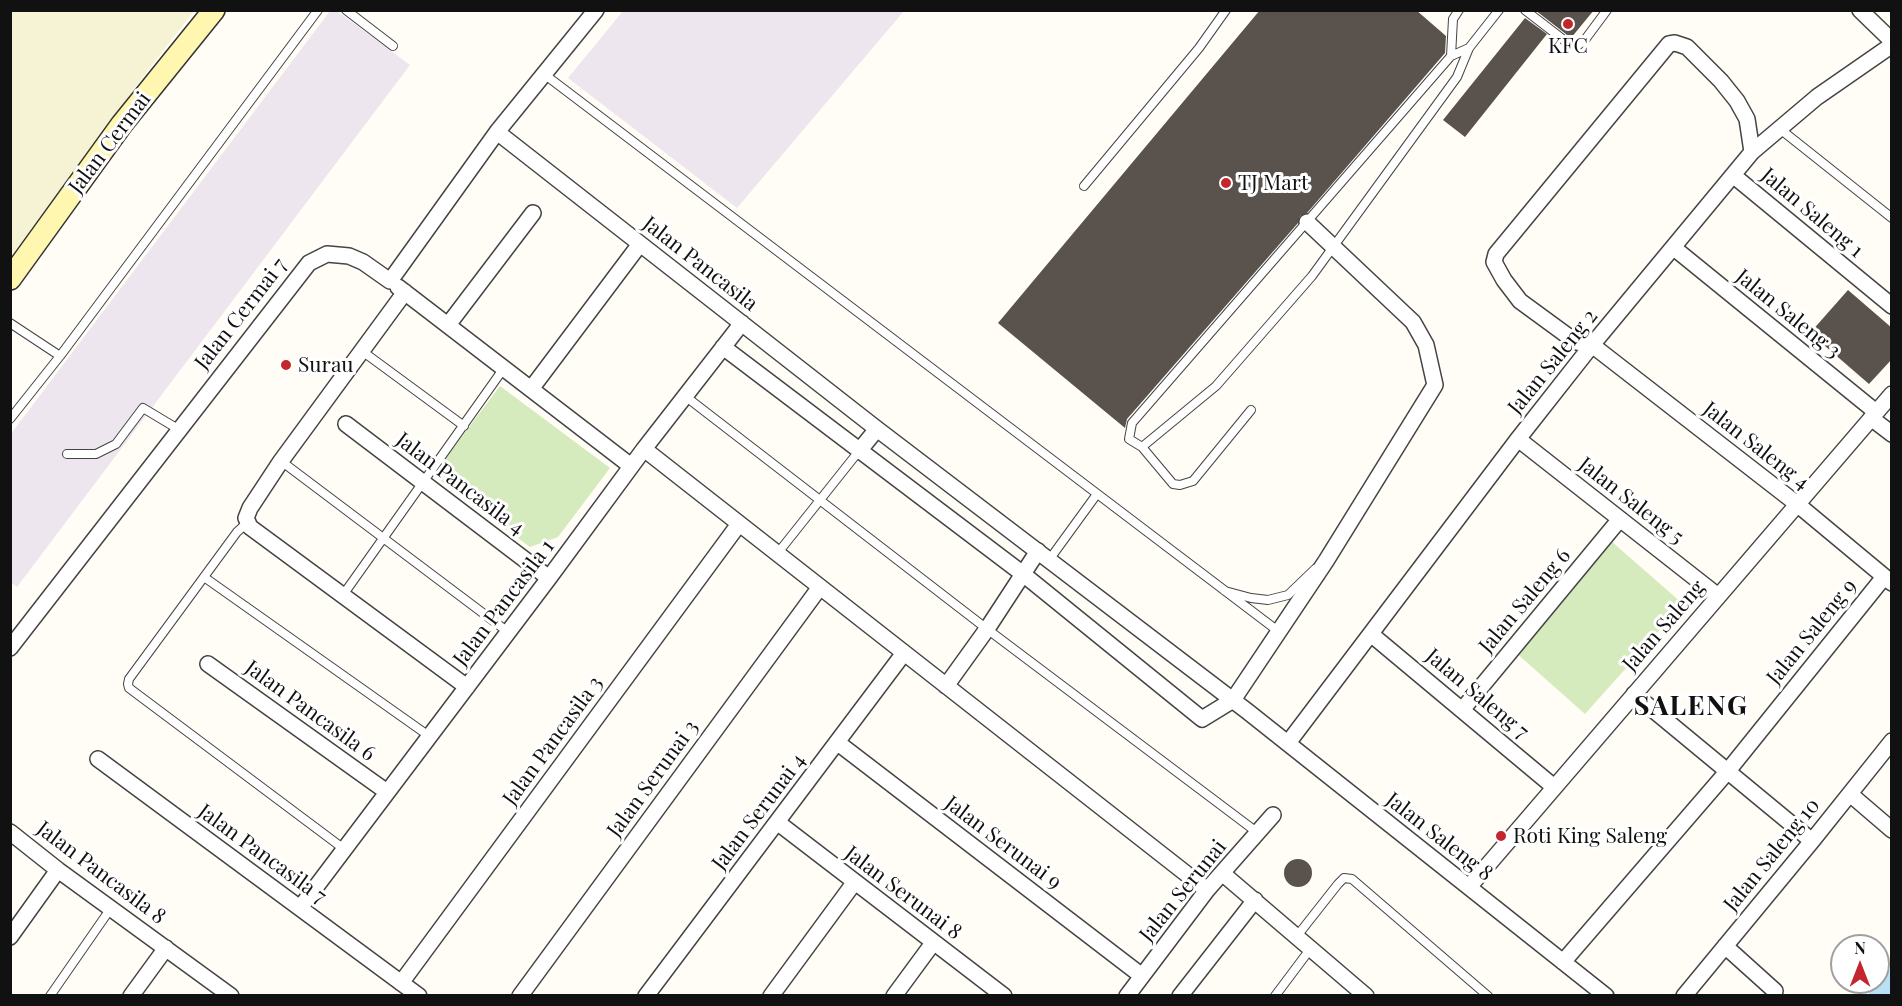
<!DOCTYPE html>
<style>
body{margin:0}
#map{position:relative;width:1902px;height:1006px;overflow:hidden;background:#fffdf5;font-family:"Playfair Display",serif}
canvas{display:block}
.frame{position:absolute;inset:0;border:12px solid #111;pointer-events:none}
.north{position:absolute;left:1830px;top:934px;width:60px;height:60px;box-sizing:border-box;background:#fff;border:2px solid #a0a0a0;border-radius:50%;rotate:0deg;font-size:16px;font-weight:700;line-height:24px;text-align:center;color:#111}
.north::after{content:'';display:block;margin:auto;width:21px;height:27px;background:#c4262e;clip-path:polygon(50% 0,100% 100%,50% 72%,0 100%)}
</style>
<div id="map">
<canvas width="1902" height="1006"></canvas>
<div class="frame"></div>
<div class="north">N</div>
</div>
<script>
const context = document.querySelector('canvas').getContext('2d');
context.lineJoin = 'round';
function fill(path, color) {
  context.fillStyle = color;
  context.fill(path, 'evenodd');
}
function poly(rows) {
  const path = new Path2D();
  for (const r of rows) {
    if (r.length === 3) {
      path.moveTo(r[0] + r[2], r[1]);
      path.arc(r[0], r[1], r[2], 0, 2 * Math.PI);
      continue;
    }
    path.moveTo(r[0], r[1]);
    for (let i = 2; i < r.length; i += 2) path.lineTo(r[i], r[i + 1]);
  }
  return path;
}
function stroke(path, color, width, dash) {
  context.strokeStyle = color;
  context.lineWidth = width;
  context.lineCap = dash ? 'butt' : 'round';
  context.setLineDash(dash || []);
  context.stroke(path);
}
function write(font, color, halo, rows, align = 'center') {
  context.font = font + ' "Playfair Display",serif';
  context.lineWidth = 6;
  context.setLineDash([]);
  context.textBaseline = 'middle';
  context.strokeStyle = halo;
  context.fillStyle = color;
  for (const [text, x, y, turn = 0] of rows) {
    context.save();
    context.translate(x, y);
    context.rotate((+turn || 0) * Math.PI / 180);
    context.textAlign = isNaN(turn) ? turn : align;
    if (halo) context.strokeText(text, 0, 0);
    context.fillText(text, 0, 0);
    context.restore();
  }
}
fill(poly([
 [330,11,337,11,410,65,17,587,10,582,10,435],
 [623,11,623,10,904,11,737,208,568,78]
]), '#eee6ef');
fill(poly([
 [11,10,194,11,148,70,11,256]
]), '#f6f3d4');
fill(poly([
 [500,386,610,468,558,537,530,547,433,475],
 [1611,541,1683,604,1585,714,1514,651]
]), '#d5ebbd');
stroke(poly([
 [1882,996,1892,984]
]), '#b9e0f7', 27);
fill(poly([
 [1260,10,1416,10,1446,36,1445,53,1307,213,1300,216,1298,223,1127,419,1125,428,998,323],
 [1535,10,1594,10,1571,38],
 [1525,18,1547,34,1465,137,1443,120],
 [1848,290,1892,328,1892,359,1869,384,1810,333],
 [1298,873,14]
]), '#5a524d');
const lane = poly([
 [346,10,393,46],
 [1525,10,1569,44,1577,46,1584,41,1607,10],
 [1451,56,1453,19,1459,10],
 [544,74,1278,631],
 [1780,129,1892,218],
 [1084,186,1199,48,1226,10],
 [10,323,60,356],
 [362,351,464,426],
 [685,396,987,629,1258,833],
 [1251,410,1193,481,1180,485,1173,484,1142,447,1129,439,1132,423,1451,56,1469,48],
 [10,419,60,356,318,10],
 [1142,447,1216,386,1312,276,1457,77,1469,48,1499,10],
 [67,454,96,454,116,444,143,408,178,429],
 [281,461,508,632],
 [248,522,237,532,129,679,128,684,129,688,344,849],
 [777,554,859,451],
 [1049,560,1097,494],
 [204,577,429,736],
 [1225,591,1251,598,1268,600,1288,595,1315,569],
 [343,595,504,368],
 [1297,936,1338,884,1344,878,1352,879,1488,996],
 [50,996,111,908],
 [1275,996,1311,948]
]);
const street = poly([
 [1860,10,1892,41],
 [497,132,877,429,1247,711,1606,996],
 [1752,152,1747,119,1737,101,1721,81,1687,47,1675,43,1669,44,1496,254,1494,262,1504,280,1520,301,1576,342,1592,345,1797,504,1892,583],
 [1734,176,1892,306],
 [1674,248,1876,412],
 [398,287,631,466],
 [405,292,281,461,250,508,246,518,250,527,467,687],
 [448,325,533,213],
 [723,347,1023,574,1202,719,1233,700,1326,561,1435,385,1426,345,1413,322,1307,222],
 [531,389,640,244],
 [1871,418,1892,434],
 [346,424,549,578],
 [1518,439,1718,596],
 [644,449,1207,890],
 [859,451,877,429],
 [1372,635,1554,787],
 [10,648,309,263,327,254,349,256,363,262,390,281,497,132,596,10],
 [208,664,387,792],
 [946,686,987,629,1038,551],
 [1634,694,1812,841],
 [1462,710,1620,519],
 [838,743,1142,976],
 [1288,743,1518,439,1592,345,1752,152,1817,97,1892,45],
 [98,759,419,996],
 [1850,794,1892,830],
 [777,822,1004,996],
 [10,832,58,870,231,996],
 [1222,873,1366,996],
 [1469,887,1892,394],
 [300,908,549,578,644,449,742,323],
 [10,937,58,870],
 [1725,946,1775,991],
 [1563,962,1727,772,1884,577],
 [401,983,739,524],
 [131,996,166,948],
 [520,996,820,587],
 [646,996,904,653],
 [771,996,854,883],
 [894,996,933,943],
 [1127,996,1207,890,1273,815],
 [1180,996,1255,900],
 [1684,996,1812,841,1892,741]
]);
const secondary = poly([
 [10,279,122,124,214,10]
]);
stroke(lane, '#444', 10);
stroke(street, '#444', 18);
stroke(secondary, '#333', 24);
stroke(lane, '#fff', 8);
stroke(street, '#fff', 15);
stroke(secondary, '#fff6b0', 21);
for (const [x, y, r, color] of [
 [1568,24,6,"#c4262e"],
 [1226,183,6,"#c4262e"],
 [286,365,6,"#c4262e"],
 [1501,836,6,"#c4262e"]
]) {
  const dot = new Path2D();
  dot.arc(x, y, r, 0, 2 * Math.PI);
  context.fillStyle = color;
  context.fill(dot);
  stroke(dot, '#fff', 2);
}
write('21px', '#111', '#fff', [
 ["KFC",1568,46,"center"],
 ["TJ Mart",1238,183],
 ["Surau",298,365],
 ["Roti King Saleng",1513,836]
], 'left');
write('21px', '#111', '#fff', [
 ["Jalan Cermai",110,143,-53],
 ["Jalan Saleng 1",1812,213,40],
 ["Jalan Pancasila",700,264,38],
 ["Jalan Cermai 7",241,314,-52],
 ["Jalan Saleng 3",1788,314,39],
 ["Jalan Saleng 2",1553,362,-51],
 ["Jalan Saleng 4",1756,446,38],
 ["Jalan Pancasila 4",460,484,37],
 ["Jalan Saleng 5",1631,501,38],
 ["Jalan Saleng 6",1525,601,-50],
 ["Jalan Pancasila 1",504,603,-53],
 ["Jalan Saleng",1664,626,-49],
 ["Jalan Saleng 9",1812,632,-51],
 ["Jalan Saleng 7",1477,694,40],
 ["Jalan Pancasila 6",310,711,36],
 ["Jalan Pancasila 3",553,741,-54],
 ["Jalan Serunai 3",653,779,-54],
 ["Jalan Serunai 4",759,812,-53],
 ["Jalan Saleng 8",1439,837,38],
 ["Jalan Serunai 9",1003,843,37],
 ["Jalan Pancasila 7",262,854,36],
 ["Jalan Saleng 10",1772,855,-51],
 ["Jalan Pancasila 8",101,873,37],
 ["Jalan Serunai",1183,891,-51],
 ["Jalan Serunai 8",903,893,37]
]);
context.letterSpacing = '1.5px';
write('bold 27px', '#111', '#fff', [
 ["SALENG",1691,707]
]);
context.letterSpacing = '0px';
</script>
